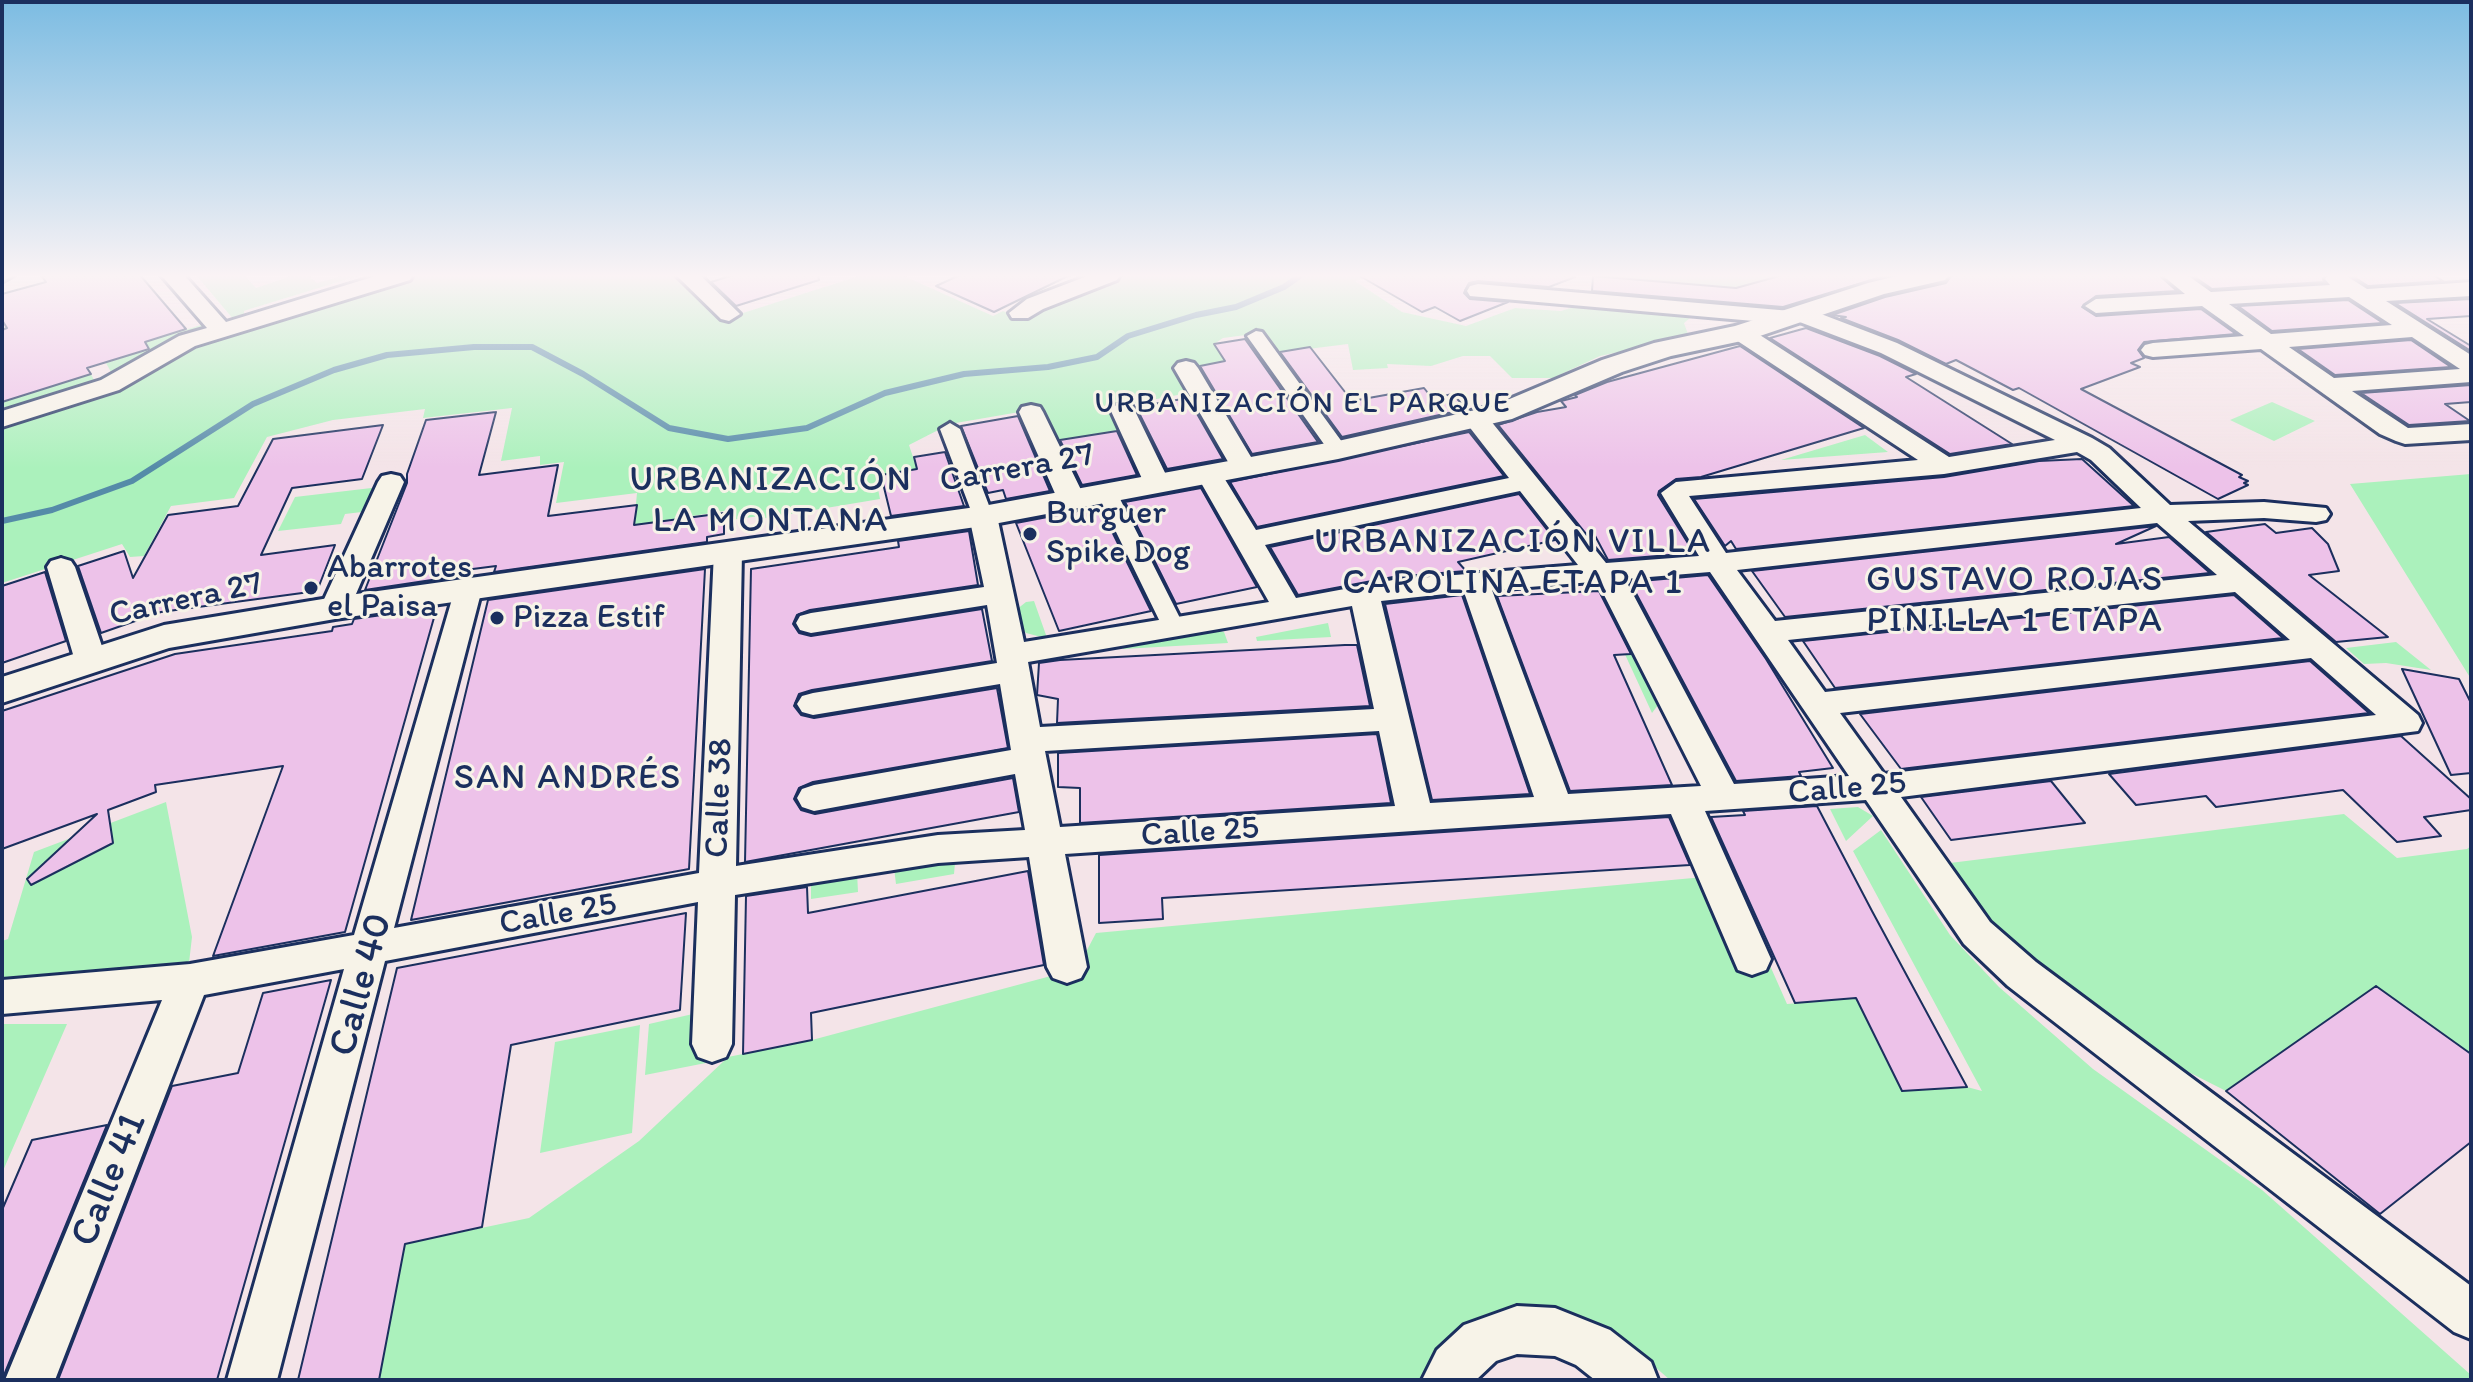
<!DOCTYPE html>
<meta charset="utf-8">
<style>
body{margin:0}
#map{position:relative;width:2473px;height:1382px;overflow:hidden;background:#f4e4e8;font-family:Itim,sans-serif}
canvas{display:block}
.frame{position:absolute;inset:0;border:4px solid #1b2f5e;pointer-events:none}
</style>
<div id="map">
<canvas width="2473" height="1382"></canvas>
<div class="frame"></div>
</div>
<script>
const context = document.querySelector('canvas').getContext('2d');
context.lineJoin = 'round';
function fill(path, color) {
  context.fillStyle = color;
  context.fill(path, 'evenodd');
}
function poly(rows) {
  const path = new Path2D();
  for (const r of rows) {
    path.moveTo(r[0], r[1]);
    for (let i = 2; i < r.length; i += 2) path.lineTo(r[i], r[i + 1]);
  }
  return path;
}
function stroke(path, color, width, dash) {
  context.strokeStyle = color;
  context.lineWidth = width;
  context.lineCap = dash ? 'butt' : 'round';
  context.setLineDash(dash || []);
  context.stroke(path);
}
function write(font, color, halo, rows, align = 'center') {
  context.font = font + ' Itim,sans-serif';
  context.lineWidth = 6;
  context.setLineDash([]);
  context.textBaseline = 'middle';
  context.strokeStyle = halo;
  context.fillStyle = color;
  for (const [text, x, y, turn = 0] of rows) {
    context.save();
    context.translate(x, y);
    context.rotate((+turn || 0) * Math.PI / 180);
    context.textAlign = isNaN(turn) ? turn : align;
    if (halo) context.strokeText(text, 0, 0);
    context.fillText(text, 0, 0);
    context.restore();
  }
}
fill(poly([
 [196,275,244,275,256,288,294,275,308,275,317,283,345,275,361,275,250,309,244,311,244,318,234,320],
 [417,275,672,275,721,320,862,275,902,275,993,316,1003,311,1018,318,1099,282,1128,275,1373,275,1355,281,1402,312,1466,326,1515,308,1561,311,1583,304,1695,314,1684,323,1689,337,1600,356,1553,378,1512,378,1490,356,1463,356,1431,366,1387,364,1388,368,1353,370,1348,344,1276,353,1261,333,1223,338,1214,344,1225,361,1194,367,1191,362,1174,365,1188,393,1115,407,1126,429,1056,441,1037,409,950,424,909,445,917,469,881,475,878,464,873,464,880,499,760,519,760,516,730,520,731,510,634,525,637,493,556,503,564,462,540,465,540,456,501,461,512,408,423,418,425,409,333,420,267,437,234,498,171,506,144,556,130,557,122,544,2,583,2,426,59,411,115,390,206,342],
 [1585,275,1783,275,1739,289],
 [201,325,205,328,200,332,120,371,111,372,106,363,150,349,145,342],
 [91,374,94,380,90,384,10,409,2,406,2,402],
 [2272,402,2315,421,2274,441,2230,420],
 [1865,435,1888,452,1781,460],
 [2471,474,2471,679,2350,484],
 [380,487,370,511,345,514,341,524,278,531,295,497],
 [1593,585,1599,585,1664,697,1652,713],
 [1034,601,1046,635,1045,638,1026,633,1020,627,1016,610,1026,602],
 [1328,623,1331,637,1257,641,1256,637],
 [1216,630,1224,632,1228,643,1123,649,1122,644],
 [2396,642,2431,670,2386,663,2364,664,2346,648],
 [166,802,192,937,189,963,2,979,2,941,8,939,34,852],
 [1858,807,1873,816,1846,841,1830,809],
 [2344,814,2397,858,2467,849,2471,846,2471,1054,2376,986,2226,1091,2145,1050,2039,969,1994,927,1950,863],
 [1881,830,1950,935,1999,987,2093,1069,2262,1190,2471,1375,2471,1380,1670,1380,1613,1330,1575,1314,1556,1311,1513,1311,1488,1316,1467,1326,1436,1349,1419,1380,379,1380,405,1244,529,1218,639,1141,726,1059,645,1075,649,1024,728,1006,728,1057,812,1040,1077,969,1096,933,1704,877,1768,961,1787,1004,1856,998,1902,1091,1967,1087,1982,1091,1853,851],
 [955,863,954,874,896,884,894,868],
 [857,872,858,892,811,899,811,881],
 [2,1024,67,1024,2,1173],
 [640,1025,632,1133,540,1153,555,1042]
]), '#abf1bc');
stroke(poly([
 [2,521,52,510,132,481,253,404,334,370,387,355,474,347,532,347,583,374,669,428,728,439,807,428,885,393,964,374,1048,367,1097,357,1128,336,1196,315,1236,307,1284,287,1301,275]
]), '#558ba8', 6);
const building = poly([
 [41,275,140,275,186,329,145,342,149,349,87,368,91,374,2,402,2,330,7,328,2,320,2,294,46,282,41,275],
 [733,275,818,275,819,280,736,306,711,282,733,275],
 [960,275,1070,275,994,312,936,286,960,275],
 [1358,275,1575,275,1575,277,1549,287,1478,281,1469,283,1464,293,1470,299,1508,302,1460,321,1435,307,1422,312,1358,275],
 [1783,275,1888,275,1783,307,1592,291,1593,276,1736,288,1783,275],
 [1952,275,2159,275,2177,291,2096,296,2082,307,2096,316,2201,309,2236,334,2144,342,2138,350,2144,358,2131,363,2140,367,2081,389,2242,475,2239,477,2248,481,2244,483,2248,485,2218,499,2019,388,2013,390,1956,360,1946,364,1898,340,1841,318,1846,317,1832,315,1885,297,1946,283,1952,275],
 [2192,275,2324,275,2324,282,2212,289,2192,275],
 [2351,275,2433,275,2443,281,2368,286,2351,275],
 [2471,299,2471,316,2427,319,2471,346,2471,351,2395,303,2471,299],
 [2348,300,2383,323,2272,331,2238,306,2348,300],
 [1806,328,1880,356,1916,374,1906,377,2012,444,1950,454,1770,338,1806,328],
 [1245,339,1318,442,1252,454,1200,366,1225,361,1214,344,1245,339],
 [2411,340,2451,367,2335,375,2298,349,2411,340],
 [1740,346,1864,428,1701,477,1676,479,1659,491,1658,495,1694,553,1608,560,1593,532,1586,534,1498,425,1537,412,1566,407,1561,401,1577,397,1575,395,1607,382,1740,346],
 [1310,347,1352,401,1424,388,1432,398,1453,394,1466,409,1342,437,1280,352,1310,347],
 [2471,385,2471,402,2445,404,2470,421,2409,425,2361,393,2471,385],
 [1188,398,1223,459,1167,469,1136,407,1188,398],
 [496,412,479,475,558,465,548,516,637,505,634,525,724,513,724,534,707,537,707,542,494,572,496,566,465,570,447,573,445,578,365,590,407,483,407,474,426,420,496,412],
 [1018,416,1050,491,1006,499,1003,490,988,493,961,426,1018,416],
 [383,425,362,479,292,488,261,555,335,545,317,591,161,612,101,633,78,566,124,551,133,578,168,515,238,506,273,439,383,425],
 [1117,431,1137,475,1082,485,1060,440,1117,431],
 [1469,432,1504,476,1257,527,1230,482,1469,432],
 [945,452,964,506,891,516,881,475,917,469,914,457,945,452],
 [2082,459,2134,506,1736,549,1731,541,1725,546,1694,499,1944,477,2039,461,2082,459],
 [1201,488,1257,587,1176,604,1125,502,1201,488],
 [1519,494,1555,540,1458,562,1466,571,1393,577,1298,595,1270,547,1519,494],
 [1100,507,1151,611,1059,631,1016,523,1100,507],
 [2265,524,2276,533,2312,528,2328,544,2339,571,2309,575,2388,637,2336,642,2206,532,2265,524],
 [2156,526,2116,544,2169,537,2210,573,1785,617,1752,571,2156,526],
 [969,531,978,585,810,610,797,615,793,624,799,633,811,636,982,609,992,661,812,690,799,694,794,706,801,715,814,718,997,688,1008,748,813,782,799,788,794,799,801,810,815,814,1013,778,1019,812,745,862,751,569,899,547,898,541,969,531],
 [705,569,689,869,411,920,488,600,705,569],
 [45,572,66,641,2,663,2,586,45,572],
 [1708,575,1766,659,1833,768,1799,772,1801,776,1736,781,1630,582,1708,575],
 [1599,591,1631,654,1614,655,1672,785,1570,791,1497,596,1599,591],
 [1462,595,1530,794,1432,800,1385,604,1462,595],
 [2234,595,2283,638,1835,688,1803,641,2234,595],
 [437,607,345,932,213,956,283,766,155,785,156,792,108,810,113,843,31,885,27,879,97,814,2,849,2,711,175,654,332,631,333,627,352,624,354,619,437,607],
 [1345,645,1357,645,1370,706,1057,723,1058,699,1037,695,1039,663,1060,660,1345,645],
 [2310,661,2369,713,1901,769,1860,714,2310,661],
 [2402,669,2459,679,2471,703,2471,773,2451,775,2402,669],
 [1377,734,1391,803,1080,823,1080,788,1058,787,1058,753,1377,734],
 [2401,736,2471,799,2471,810,2424,817,2441,836,2397,842,2343,790,2216,807,2206,796,2136,805,2109,774,2401,736],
 [2051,781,2085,823,1951,840,1921,797,2051,781],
 [1817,806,1872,911,1967,1087,1902,1091,1856,998,1795,1003,1711,817,1745,815,1743,811,1817,806],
 [1669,817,1690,865,1162,898,1163,919,1099,923,1099,855,1669,817],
 [1028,871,1044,965,811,1013,812,1040,743,1054,746,896,807,887,808,913,1028,871],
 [686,913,680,1010,511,1045,482,1227,405,1244,379,1380,298,1380,397,968,686,913],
 [331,980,217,1380,58,1380,172,1086,238,1073,263,993,331,980],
 [2376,986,2471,1054,2471,1142,2380,1214,2226,1091,2376,986],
 [107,1125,2,1380,2,1210,32,1140,107,1125]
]);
fill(building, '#edc2e9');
stroke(building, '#1b2f5e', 2);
const pedestrian = poly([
 [1256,331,1262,332,1345,446,1348,450,1345,454,1331,454,1247,336,1256,331],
 [950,423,960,429,993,516,990,520,976,520,973,516,940,429,950,423],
 [1106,485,1116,491,1185,628,1182,633,1166,633,1163,628,1096,491,1106,485]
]);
const minor = poly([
 [2,275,14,275,3,281,2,275],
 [161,275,184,275,226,322,379,275,413,275,410,280,195,346,119,390,2,427,2,411,101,380,179,336,207,328,161,275],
 [676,275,700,275,740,314,729,321,721,319,676,275],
 [1090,275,1120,275,1117,280,1043,309,1028,318,1012,318,1009,313,1027,299,1090,275],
 [2162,275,2187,275,2211,292,2330,285,2325,279,2328,275,2345,275,2367,289,2471,282,2471,296,2386,301,2471,355,2471,382,2352,391,2408,428,2471,424,2471,440,2405,444,2396,441,2380,434,2261,349,2153,357,2145,355,2141,350,2145,345,2153,343,2244,336,2202,306,2096,313,2085,306,2096,299,2185,294,2162,275],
 [2349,297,2392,325,2271,334,2229,304,2349,297],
 [2412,337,2460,369,2334,378,2289,347,2412,337],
 [1478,284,1791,311,1800,307,1808,309,1897,343,2092,438,2109,448,2170,505,2264,502,2326,508,2330,514,2326,520,2316,522,2264,518,2188,521,2418,715,2422,723,2418,731,1901,797,1990,922,2036,962,2471,1286,2471,1339,2454,1332,2008,986,1964,944,1866,800,1705,811,1771,959,1766,970,1752,975,1738,970,1671,814,1065,854,1087,967,1081,978,1067,983,1053,978,1047,967,1029,857,938,863,735,895,732,1044,726,1057,712,1062,698,1057,692,1044,698,902,385,961,277,1380,227,1380,344,969,204,995,55,1380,5,1380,162,1000,2,1014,2,980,190,964,354,935,457,582,467,580,477,582,482,589,394,928,699,873,714,552,718,546,728,543,738,546,742,552,736,866,938,835,1025,830,1015,774,814,811,802,807,797,798,802,789,814,785,1011,750,1000,684,813,715,802,712,797,704,802,696,813,693,997,663,987,605,811,633,800,630,796,623,800,616,811,613,984,587,969,516,973,510,983,508,993,510,997,516,1024,642,1269,602,1196,474,1200,468,1209,466,1218,468,1256,530,1509,478,1464,420,1468,415,1477,412,1486,415,1606,563,1699,556,1661,493,1676,482,1918,460,1733,338,1730,333,1733,328,1741,326,1749,328,1949,457,2055,440,1881,353,1797,321,1788,324,1470,296,1467,291,1470,286,1478,284],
 [2077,452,2091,460,2141,508,1726,553,1689,496,1944,474,2077,452],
 [1520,491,1578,565,1393,580,1296,598,1265,545,1520,491],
 [2157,523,2217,575,1775,621,1737,570,2157,523],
 [1710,572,1849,776,1734,784,1625,579,1710,572],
 [1592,582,1601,589,1701,786,1568,794,1492,590,1592,582],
 [1464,592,1534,797,1430,803,1381,601,1464,592],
 [2235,592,2290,640,1825,692,1788,640,2235,592],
 [1352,606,1374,709,1040,727,1028,662,1352,606],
 [2311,658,2376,715,1884,774,1840,713,2311,658],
 [1379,731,1395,806,1060,827,1045,751,1379,731],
 [1186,361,1194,363,1198,368,1257,467,1253,473,1244,475,1235,473,1231,467,1174,368,1178,363,1186,361],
 [1123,404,1132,406,1135,411,1170,483,1166,489,1148,489,1144,483,1111,411,1114,406,1123,404],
 [1031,405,1040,407,1043,412,1085,498,1081,504,1061,504,1057,498,1019,412,1022,407,1031,405],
 [391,474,400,476,404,482,350,608,346,615,335,618,324,615,320,608,378,482,382,476,391,474],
 [61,558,71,561,75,567,107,661,102,668,91,671,80,668,75,661,47,567,51,561,61,558],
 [1517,1306,1555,1308,1610,1330,1651,1362,1658,1380,1595,1380,1576,1365,1555,1356,1517,1354,1496,1361,1476,1380,1422,1380,1437,1350,1464,1325,1517,1306]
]);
const tertiary = poly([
 [1901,275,1949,275,1945,280,1884,294,1751,339,1671,356,1622,372,1512,419,1338,459,983,526,335,619,169,648,2,703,2,677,164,625,335,597,983,506,1338,441,1493,406,1602,360,1654,343,1735,326,1868,283,1901,275]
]);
stroke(pedestrian, '#1b2f5e', 6);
stroke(minor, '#1b2f5e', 6);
stroke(tertiary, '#1b2f5e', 6);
fill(pedestrian, '#f7f3e8');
fill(minor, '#f7f3e8');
fill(tertiary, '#f7f3e8');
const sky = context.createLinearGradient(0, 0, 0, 468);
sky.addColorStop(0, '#7cbce2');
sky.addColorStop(0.59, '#faf3f5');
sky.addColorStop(1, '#faf3f500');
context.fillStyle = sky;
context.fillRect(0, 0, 2473, 468);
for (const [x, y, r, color] of [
 [1030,534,8,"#1b2f5e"],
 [311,588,8,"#1b2f5e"],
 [497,618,8,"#1b2f5e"]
]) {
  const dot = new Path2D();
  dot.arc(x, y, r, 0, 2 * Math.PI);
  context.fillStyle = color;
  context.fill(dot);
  stroke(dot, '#f7f3e8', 3);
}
context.letterSpacing = '2px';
write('30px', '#1b2f5e', '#f7f3e8', [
 ["URBANIZACIÓN EL PARQUE",1303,404]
]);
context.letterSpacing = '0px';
write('34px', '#1b2f5e', '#f7f3e8', [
 ["Carrera 27",1017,469,-10],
 ["Carrera 27",186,600,-12],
 ["Calle 25",1847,789,-5],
 ["Calle 38",720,798,-88],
 ["Calle 25",1200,833,-4],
 ["Calle 25",558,915,-10]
]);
write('34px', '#1b2f5e', '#f7f3e8', [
 ["Burguer",1046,514],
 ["Spike Dog",1046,553],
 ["Abarrotes",327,568],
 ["el Paisa",327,607],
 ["Pizza Estif",513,618]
], 'left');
context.letterSpacing = '2px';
write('36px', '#1b2f5e', '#f7f3e8', [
 ["URBANIZACIÓN",771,481],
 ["LA MONTANA",771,522],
 ["URBANIZACIÓN VILLA",1513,543],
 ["CAROLINA ETAPA 1",1513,584],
 ["GUSTAVO ROJAS",2015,581],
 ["PINILLA 1 ETAPA",2015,622],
 ["SAN ANDRÉS",568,779]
]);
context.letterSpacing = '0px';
write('40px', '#1b2f5e', '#f7f3e8', [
 ["Calle 40",362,985,-75],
 ["Calle 41",110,1180,-68]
]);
</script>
